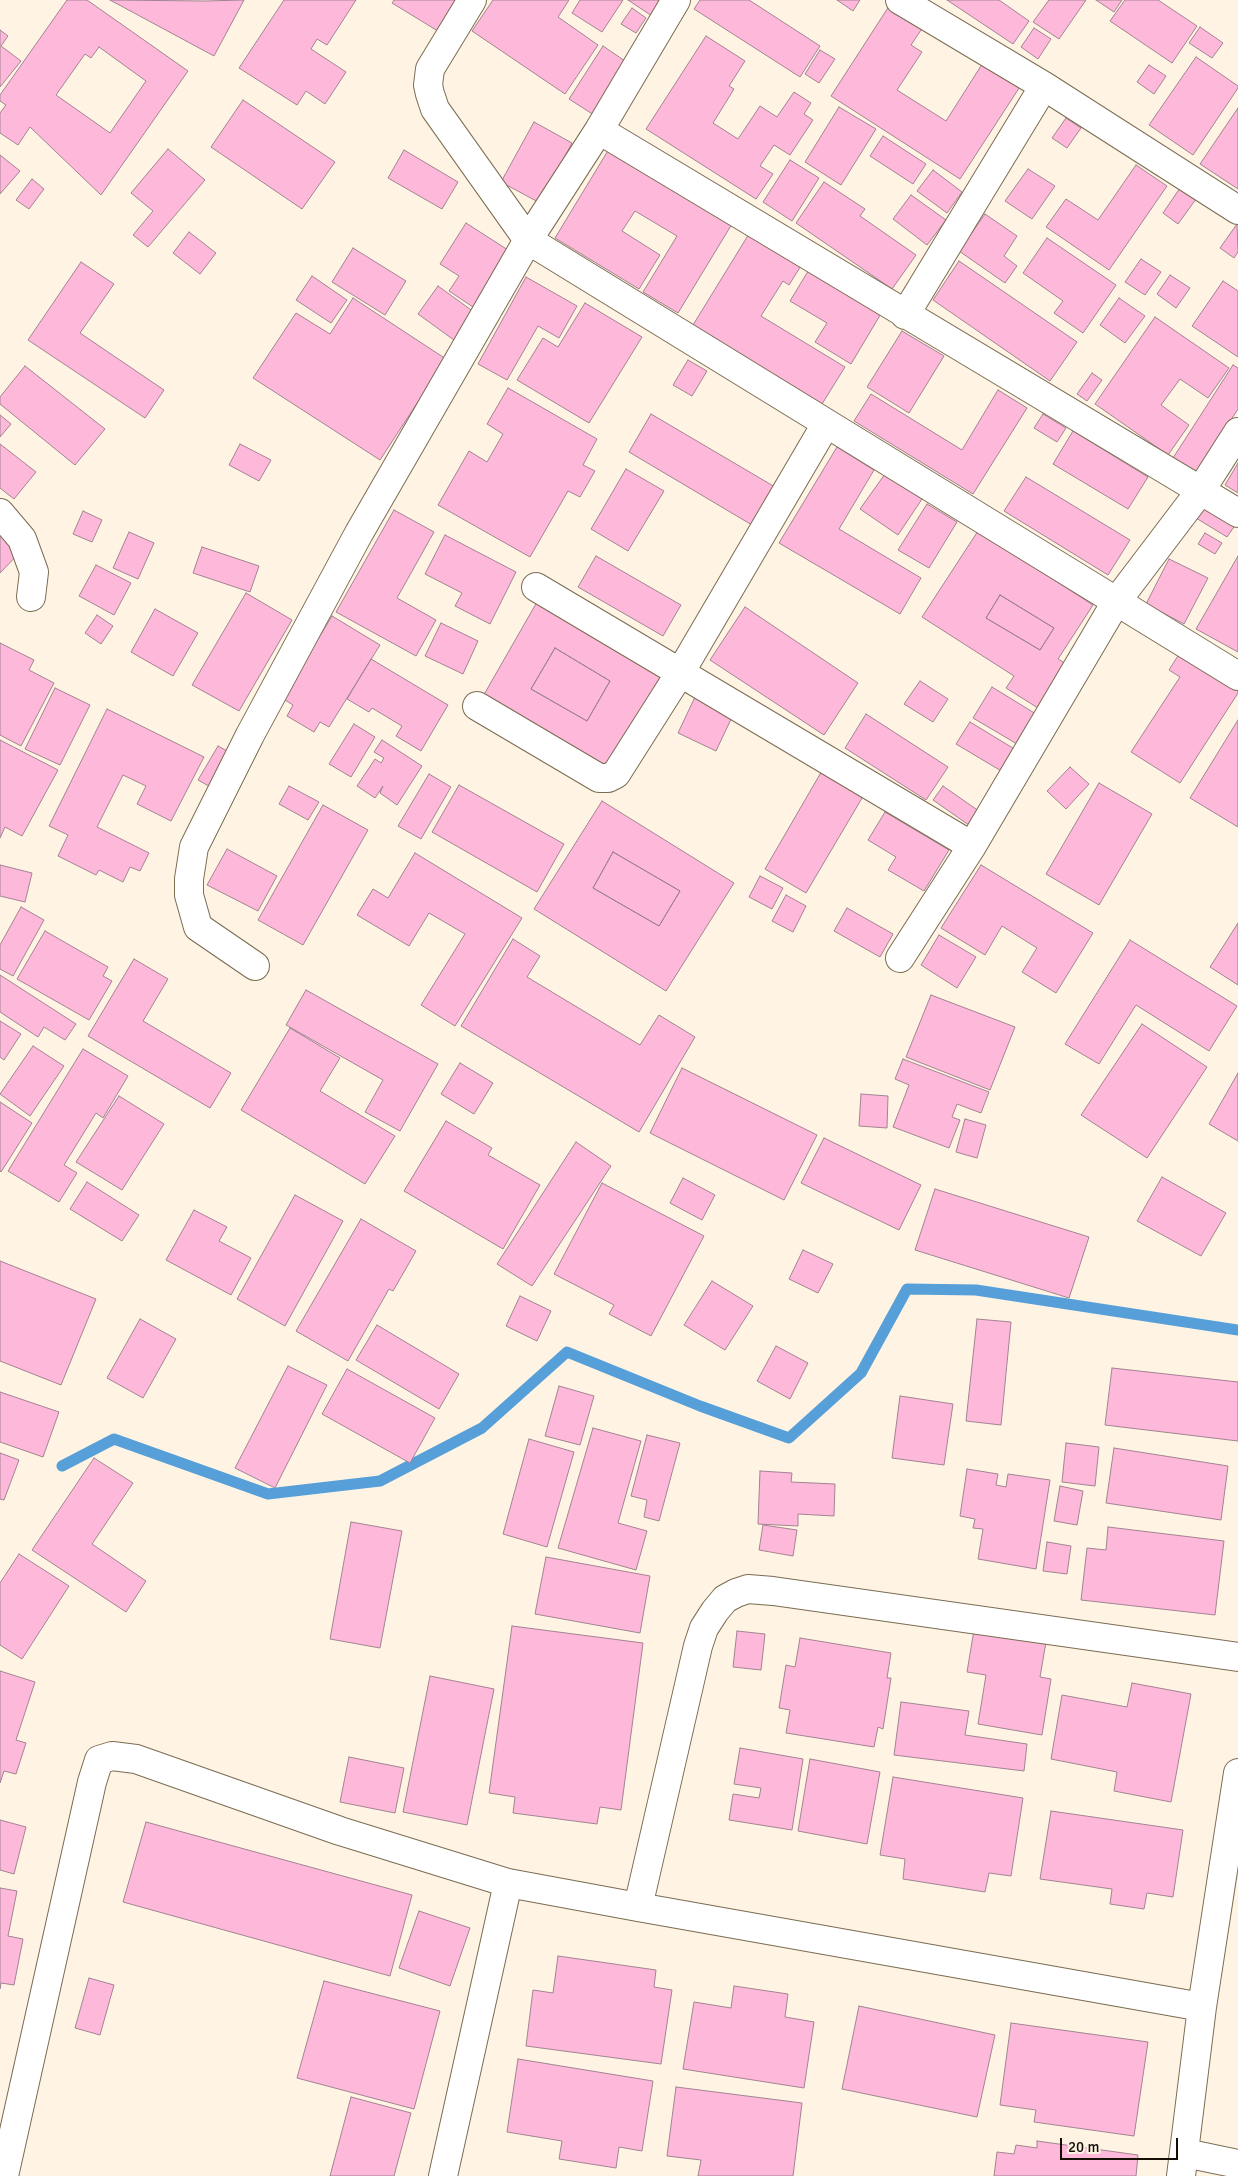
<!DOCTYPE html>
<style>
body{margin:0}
#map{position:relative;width:1238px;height:2176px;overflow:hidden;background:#fff4e3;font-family:Signika,sans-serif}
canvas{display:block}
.scale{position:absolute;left:1060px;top:2138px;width:118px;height:22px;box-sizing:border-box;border:2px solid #140e05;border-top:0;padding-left:6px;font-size:15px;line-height:18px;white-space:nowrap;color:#140e05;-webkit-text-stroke:4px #fff4e3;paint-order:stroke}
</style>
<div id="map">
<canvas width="1238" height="2176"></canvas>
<div class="scale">20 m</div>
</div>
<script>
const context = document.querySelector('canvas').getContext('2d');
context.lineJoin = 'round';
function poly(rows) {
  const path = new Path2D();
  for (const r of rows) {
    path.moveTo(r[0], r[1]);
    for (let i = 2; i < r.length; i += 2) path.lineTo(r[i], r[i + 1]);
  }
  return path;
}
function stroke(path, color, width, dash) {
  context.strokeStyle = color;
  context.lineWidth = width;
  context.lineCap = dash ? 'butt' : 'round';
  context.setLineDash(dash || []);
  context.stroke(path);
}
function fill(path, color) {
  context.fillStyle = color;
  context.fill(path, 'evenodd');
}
stroke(poly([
 [62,1466,114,1439,268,1494,380,1481,482,1428,567,1352,700,1406,789,1438,861,1373,907,1289,976,1290,1238,1330]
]), '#569fd9', 11);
const building = poly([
 [67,0,87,0,188,71,101,195,30,127,18,145,0,133,0,113,6,105,0,101,0,95,67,0],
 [99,47,146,81,110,133,56,95,85,54,91,58,99,47],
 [110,0,205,1,244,0,214,56,110,0],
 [284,0,356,0,327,45,317,39,311,49,346,72,325,104,306,91,297,105,239,68,284,0],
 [394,0,455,0,465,6,446,36,392,3,394,0],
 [493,0,569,0,558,17,598,45,565,94,472,31,493,0],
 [580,0,623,0,602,32,572,13,580,0],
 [628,0,662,0,652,16,628,0],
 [700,0,749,0,820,46,800,77,694,9,700,0],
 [837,0,860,0,853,11,837,0],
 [893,0,927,21,911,45,922,52,897,90,946,121,986,58,1023,82,960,179,831,96,893,0],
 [947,0,999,0,1029,21,1013,44,947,0],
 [1049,0,1086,0,1059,39,1033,22,1049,0],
 [1096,0,1122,0,1114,12,1096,0],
 [1125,0,1158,0,1197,26,1172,63,1110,21,1125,0],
 [632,8,646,18,636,33,621,24,632,8],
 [1200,27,1223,43,1212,58,1189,43,1200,27],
 [1034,28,1051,39,1038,59,1021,47,1034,28],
 [0,30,8,36,1,46,21,61,0,87,0,30],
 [706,36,745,61,729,86,734,89,713,123,738,139,760,106,777,117,794,92,811,103,804,114,813,120,790,155,774,145,760,166,773,174,756,199,646,129,706,36],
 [603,46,628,63,594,115,569,99,603,46],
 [820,50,835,59,819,83,805,74,820,50],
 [1196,57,1238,86,1238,88,1193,155,1149,125,1196,57],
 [1149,65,1166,76,1154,94,1137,82,1149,65],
 [243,100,335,162,302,209,211,147,243,100],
 [839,107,876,129,841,185,805,162,839,107],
 [1238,108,1238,189,1200,164,1238,108],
 [1066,118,1081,128,1067,148,1052,138,1066,118],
 [534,122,572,143,540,203,501,182,534,122],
 [883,136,926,164,913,184,870,156,883,136],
 [612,144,735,219,678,313,643,292,677,236,635,211,622,231,660,255,639,289,555,238,612,144],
 [168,149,205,180,148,247,133,235,153,211,131,193,168,149],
 [404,150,458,182,442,209,388,178,404,150],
 [0,155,20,171,0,194,0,155],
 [790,160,819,178,792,221,763,202,790,160],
 [1136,165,1167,186,1109,270,1046,227,1066,199,1098,220,1136,165],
 [1028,169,1055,186,1032,219,1005,201,1028,169],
 [933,170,962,192,947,213,917,191,933,170],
 [32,179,44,189,29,209,16,200,32,179],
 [824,182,865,209,860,216,916,255,892,289,796,223,824,182],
 [1180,188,1196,199,1178,224,1163,213,1180,188],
 [911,195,946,220,927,245,893,219,911,195],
 [985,214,1017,236,1004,256,1017,266,1005,283,959,251,985,214],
 [466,223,508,250,473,307,449,291,459,276,440,264,466,223],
 [1237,224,1238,252,1234,258,1220,248,1237,224],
 [752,229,804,261,789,285,783,281,761,316,845,367,822,404,693,325,752,229],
 [189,232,216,253,200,274,173,253,189,232],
 [1047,238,1116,285,1083,333,1054,313,1063,301,1023,273,1047,238],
 [353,248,406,281,385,315,332,282,353,248],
 [1141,259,1161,272,1145,295,1125,282,1141,259],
 [959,261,1077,342,1050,381,933,300,959,261],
 [81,262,114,284,80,333,164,390,145,418,28,340,81,262],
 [810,268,882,312,851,364,815,342,827,323,790,301,810,268],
 [1170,275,1190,288,1176,308,1157,294,1170,275],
 [312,276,347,300,331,323,296,300,312,276],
 [526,277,577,306,559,338,538,326,507,380,478,364,526,277],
 [1223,281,1238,291,1238,357,1192,326,1223,281],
 [438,286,474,312,454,340,418,314,438,286],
 [353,298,446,359,380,460,253,378,296,313,330,334,353,298],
 [1119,298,1145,316,1125,343,1100,325,1119,298],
 [585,303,642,337,589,423,517,380,543,338,558,347,585,303],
 [1155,317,1229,368,1208,398,1180,379,1161,405,1189,425,1168,455,1095,404,1155,317],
 [902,331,944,356,909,413,867,387,902,331],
 [688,360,707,371,692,396,673,385,688,360],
 [1233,365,1238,368,1238,409,1196,474,1173,458,1233,365],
 [25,366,105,429,75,465,0,404,0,397,25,366],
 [1092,373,1102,380,1087,401,1077,394,1092,373],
 [508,388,597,439,583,465,595,471,580,497,568,491,530,557,438,505,469,451,487,462,503,434,487,424,508,388],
 [998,390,1027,408,973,494,854,421,871,394,962,450,998,390],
 [651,414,775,487,752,525,629,452,651,414],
 [1043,414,1066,428,1057,442,1034,428,1043,414],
 [0,415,11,424,0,437,0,415],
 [1073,431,1148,477,1128,509,1053,464,1073,431],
 [0,444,36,472,14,499,0,488,0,444],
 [240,444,271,460,259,481,229,465,240,444],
 [837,447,874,470,839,529,921,578,900,614,779,543,837,447],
 [1238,463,1238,493,1225,485,1238,463],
 [626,469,664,491,628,551,591,529,626,469],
 [885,474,922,499,898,535,860,509,885,474],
 [1026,477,1130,540,1108,575,1004,511,1026,477],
 [927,504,957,522,929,568,898,550,927,504],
 [1206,504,1236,524,1227,537,1196,518,1206,504],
 [394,510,434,532,397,598,436,620,416,656,336,612,394,510],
 [83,511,102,520,92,542,73,534,83,511],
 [0,526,24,548,0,573,0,526],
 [978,531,1093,605,1058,659,1075,669,1046,713,1006,688,1014,676,922,617,978,531],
 [1000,595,1054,628,1040,650,986,618,1000,595],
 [129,532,154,543,138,579,113,568,129,532],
 [1205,533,1222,543,1215,554,1198,544,1205,533],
 [445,535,516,572,490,624,455,606,462,593,425,574,445,535],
 [202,547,259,566,250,592,193,573,202,547],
 [596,556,681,605,663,636,578,587,596,556],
 [1238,556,1238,652,1196,629,1238,556],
 [1169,559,1208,578,1184,624,1146,604,1169,559],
 [96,565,131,583,114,615,79,596,96,565],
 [246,593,292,620,239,711,192,685,246,593],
 [1000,595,1054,628,1040,650,986,618,1000,595],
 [537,602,662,674,607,769,482,698,537,602],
 [555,648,610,681,587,721,531,689,555,648],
 [745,607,858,683,824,735,710,660,745,607],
 [155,609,198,633,173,676,131,652,155,609],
 [97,615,113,626,101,644,85,633,97,615],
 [332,616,380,645,329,727,320,722,314,732,287,716,293,705,282,698,332,616],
 [441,623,478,641,463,674,425,656,441,623],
 [0,643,34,660,29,670,54,683,21,746,0,735,0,643],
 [555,648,610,681,587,721,531,689,555,648],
 [1181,651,1238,687,1238,693,1180,783,1131,752,1180,677,1169,670,1181,651],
 [371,659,448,705,421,751,396,736,402,726,372,708,369,712,347,699,371,659],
 [920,681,948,699,933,722,904,704,920,681],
 [992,687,1036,714,1017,744,973,718,992,687],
 [55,688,90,705,60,765,25,749,55,688],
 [695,697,733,715,716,751,678,733,695,697],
 [107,709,204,757,171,821,137,804,146,786,123,775,97,827,149,853,140,871,130,867,123,882,99,870,96,875,58,856,68,835,49,826,107,709],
 [866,714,948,767,926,800,845,748,866,714],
 [1238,720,1238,827,1190,798,1238,720],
 [970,722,1016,750,1003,772,956,744,970,722],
 [354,724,375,737,351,777,329,764,354,724],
 [0,740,58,770,22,836,5,827,0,838,0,740],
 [382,740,422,766,397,805,380,793,383,786,375,798,357,786,375,759,381,763,384,758,374,752,382,740],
 [218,746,236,756,216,790,198,780,218,746],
 [1070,767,1089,784,1066,809,1047,791,1070,767],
 [823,769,865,793,806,893,765,869,823,769],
 [429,774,451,787,421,839,398,826,429,774],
 [1099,783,1152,814,1099,905,1046,874,1099,783],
 [459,785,564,844,537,892,432,832,459,785],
 [289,786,319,802,308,820,279,804,289,786],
 [943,786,986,816,976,830,933,800,943,786],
 [602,801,734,883,666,991,534,909,602,801],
 [613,852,680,891,659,926,593,888,613,852],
 [323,805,368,830,303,945,258,920,323,805],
 [885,812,949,850,924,891,888,870,896,857,868,840,885,812],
 [227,849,277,876,258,911,207,885,227,849],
 [613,852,680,891,659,926,593,888,613,852],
 [415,853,522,918,455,1026,421,1005,465,934,429,913,409,946,357,915,373,889,388,898,415,853],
 [0,865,32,873,25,902,0,896,0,865],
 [981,865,1093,933,1056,993,1022,972,1037,948,1002,926,985,955,941,928,981,865],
 [760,876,783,888,772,909,749,897,760,876],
 [786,895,806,906,793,932,772,921,786,895],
 [21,907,44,920,13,976,0,969,0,945,21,907],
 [847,908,893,934,880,957,834,931,847,908],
 [1238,923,1238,985,1210,967,1238,923],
 [45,931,108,967,103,976,112,981,89,1020,17,979,45,931],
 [939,935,976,957,957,988,921,965,939,935],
 [513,939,540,956,527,977,640,1045,659,1015,695,1037,639,1132,461,1026,513,939],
 [1130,940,1237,1006,1209,1051,1136,1005,1099,1064,1065,1044,1130,940],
 [134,959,168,979,143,1021,231,1073,210,1108,88,1036,134,959],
 [0,975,76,1024,65,1040,44,1027,38,1037,0,1012,0,975],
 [306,990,438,1064,400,1131,365,1112,383,1080,286,1025,306,990],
 [931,995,1015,1027,990,1090,906,1057,931,995],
 [0,1021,21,1034,4,1060,0,1057,0,1021],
 [1142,1024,1207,1067,1147,1158,1081,1115,1142,1024],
 [290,1028,340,1058,320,1091,395,1136,365,1184,241,1110,290,1028],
 [33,1046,64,1066,30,1116,0,1094,33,1046],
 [83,1049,128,1076,103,1118,96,1113,64,1165,77,1173,59,1202,8,1171,83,1049],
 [903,1059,989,1092,981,1113,957,1104,952,1117,960,1120,949,1148,893,1127,909,1085,895,1079,903,1059],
 [460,1063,493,1083,474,1114,441,1094,460,1063],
 [682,1068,817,1135,784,1200,650,1133,682,1068],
 [1238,1073,1238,1141,1209,1124,1238,1073],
 [861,1094,888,1096,887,1128,859,1126,861,1094],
 [119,1096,164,1124,122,1190,76,1162,119,1096],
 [0,1102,32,1123,1,1172,0,1171,0,1102],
 [965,1119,986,1125,977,1158,956,1152,965,1119],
 [446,1121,492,1148,488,1155,540,1185,503,1249,404,1191,446,1121],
 [824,1138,921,1185,899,1230,801,1183,824,1138],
 [576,1142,611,1166,532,1286,497,1264,576,1142],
 [1162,1177,1226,1213,1201,1256,1137,1221,1162,1177],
 [683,1178,715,1195,702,1220,670,1203,683,1178],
 [87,1182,139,1215,122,1241,70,1209,87,1182],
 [602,1183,704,1236,651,1336,609,1314,614,1305,554,1274,602,1183],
 [935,1189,1089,1237,1069,1298,915,1250,935,1189],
 [295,1195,343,1221,285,1326,237,1299,295,1195],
 [194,1210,227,1227,219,1241,251,1258,231,1295,166,1260,194,1210],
 [361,1219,416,1251,393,1291,389,1289,348,1361,296,1331,361,1219],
 [803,1250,833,1264,818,1293,789,1279,803,1250],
 [0,1261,96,1299,61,1385,0,1361,0,1261],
 [712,1281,753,1306,725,1350,684,1325,712,1281],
 [520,1296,551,1311,537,1341,506,1326,520,1296],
 [140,1319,176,1339,143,1398,107,1378,140,1319],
 [977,1319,1011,1322,1001,1425,966,1421,977,1319],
 [377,1325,459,1374,439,1409,356,1360,377,1325],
 [776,1346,808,1363,790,1399,757,1381,776,1346],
 [288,1366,327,1385,275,1488,235,1468,288,1366],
 [1112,1368,1238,1382,1238,1441,1105,1425,1112,1368],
 [347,1369,435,1418,410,1463,322,1414,347,1369],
 [559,1386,594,1396,580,1445,545,1436,559,1386],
 [0,1392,59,1412,43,1457,0,1442,0,1392],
 [900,1396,953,1404,944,1465,892,1458,900,1396],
 [593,1428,641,1441,618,1523,647,1531,636,1570,558,1548,593,1428],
 [647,1435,680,1443,659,1521,644,1517,647,1500,631,1496,647,1435],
 [529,1439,574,1452,547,1547,503,1534,529,1439],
 [1066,1443,1099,1447,1095,1486,1062,1482,1066,1443],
 [1114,1448,1228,1466,1221,1520,1106,1503,1114,1448],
 [0,1453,19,1460,4,1500,0,1499,0,1453],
 [94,1458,133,1483,92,1544,146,1581,126,1612,32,1550,94,1458],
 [967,1469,998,1474,996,1485,1006,1487,1008,1474,1050,1480,1036,1569,978,1559,983,1529,973,1528,975,1519,960,1516,967,1469],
 [760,1471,792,1473,791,1482,835,1484,834,1516,798,1514,798,1526,758,1524,760,1471],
 [1060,1486,1083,1491,1077,1525,1054,1521,1060,1486],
 [351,1522,402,1531,380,1648,330,1639,351,1522],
 [763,1525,797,1530,793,1556,759,1550,763,1525],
 [1108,1527,1224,1541,1215,1615,1081,1600,1087,1548,1106,1550,1108,1527],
 [1047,1542,1071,1546,1067,1574,1043,1571,1047,1542],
 [19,1554,69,1586,22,1659,0,1645,0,1583,19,1554],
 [546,1557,650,1576,640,1633,535,1614,546,1557],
 [512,1626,643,1643,621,1810,600,1807,597,1824,513,1813,515,1797,489,1793,512,1626],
 [974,1630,1046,1642,1040,1677,1051,1679,1042,1735,978,1724,986,1675,967,1672,974,1630],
 [737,1631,765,1634,761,1670,733,1667,737,1631],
 [800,1638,891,1653,887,1678,891,1678,883,1729,878,1727,874,1747,786,1733,790,1710,779,1708,786,1665,795,1667,800,1638],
 [0,1671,35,1682,16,1740,26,1743,16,1774,4,1771,0,1783,0,1671],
 [430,1676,494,1689,467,1825,403,1812,430,1676],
 [1132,1683,1191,1694,1171,1802,1114,1791,1117,1772,1051,1759,1062,1695,1127,1707,1132,1683],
 [901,1702,969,1711,965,1735,1027,1744,1024,1771,894,1755,901,1702],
 [740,1748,803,1759,792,1830,729,1820,733,1794,759,1798,761,1788,734,1784,740,1748],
 [349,1757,404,1768,395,1813,340,1802,349,1757],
 [810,1759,880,1772,867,1844,798,1831,810,1759],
 [893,1777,1023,1798,1011,1876,989,1873,985,1892,903,1879,905,1859,880,1855,893,1777],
 [1051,1811,1183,1830,1173,1897,1147,1893,1144,1909,1110,1904,1112,1889,1040,1879,1051,1811],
 [0,1820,26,1827,14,1874,0,1870,0,1820],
 [146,1822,412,1895,390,1976,123,1902,146,1822],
 [0,1888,17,1891,8,1936,23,1939,14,1985,1,1983,0,1989,0,1888],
 [419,1911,470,1928,450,1986,399,1968,419,1911],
 [558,1956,656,1970,654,1987,672,1990,661,2064,526,2046,533,1990,553,1993,558,1956],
 [89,1978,114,1985,100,2035,75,2028,89,1978],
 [324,1981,440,2011,414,2109,297,2078,324,1981],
 [734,1986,788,1994,785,2017,814,2022,804,2088,683,2069,694,2002,731,2008,734,1986],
 [859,2006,995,2035,977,2117,842,2089,859,2006],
 [1011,2023,1148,2042,1134,2136,1034,2122,1036,2110,1000,2105,1011,2023],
 [518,2059,653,2081,642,2151,619,2147,616,2168,559,2159,562,2141,507,2132,518,2059],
 [676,2087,802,2103,793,2176,698,2176,701,2160,667,2156,676,2087],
 [351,2097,411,2113,394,2176,330,2176,351,2097],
 [1037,2141,1138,2155,1136,2176,994,2176,997,2152,1014,2154,1016,2145,1037,2148,1037,2141]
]);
fill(building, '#feb8da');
stroke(building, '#a28392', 1);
const minor = poly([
 [472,0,430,69,428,85,430,94,435,109,528,240,1238,676],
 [900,0,1044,86,1238,210],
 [599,130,1238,513],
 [905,315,1044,86],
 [0,513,22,539,34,572,31,597],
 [536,587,972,846],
 [477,706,599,778,608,778,616,774,680,673,826,424],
 [900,958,972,846,1116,602,1201,490,1238,432],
 [255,966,198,927,189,895,189,879,194,847,250,735,359,533,528,240,599,130,676,0],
 [638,1907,698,1646,704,1628,715,1611,725,1599,736,1593,748,1589,773,1591,1238,1657],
 [1185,2153,1238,2164],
 [4,2176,92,1782,99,1760,112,1756,136,1759,340,1831,508,1883,638,1907,1202,2007],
 [443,2176,508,1883],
 [1181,2176,1202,2007,1238,1773]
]);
stroke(minor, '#7b6c52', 30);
stroke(minor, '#fff', 28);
</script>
